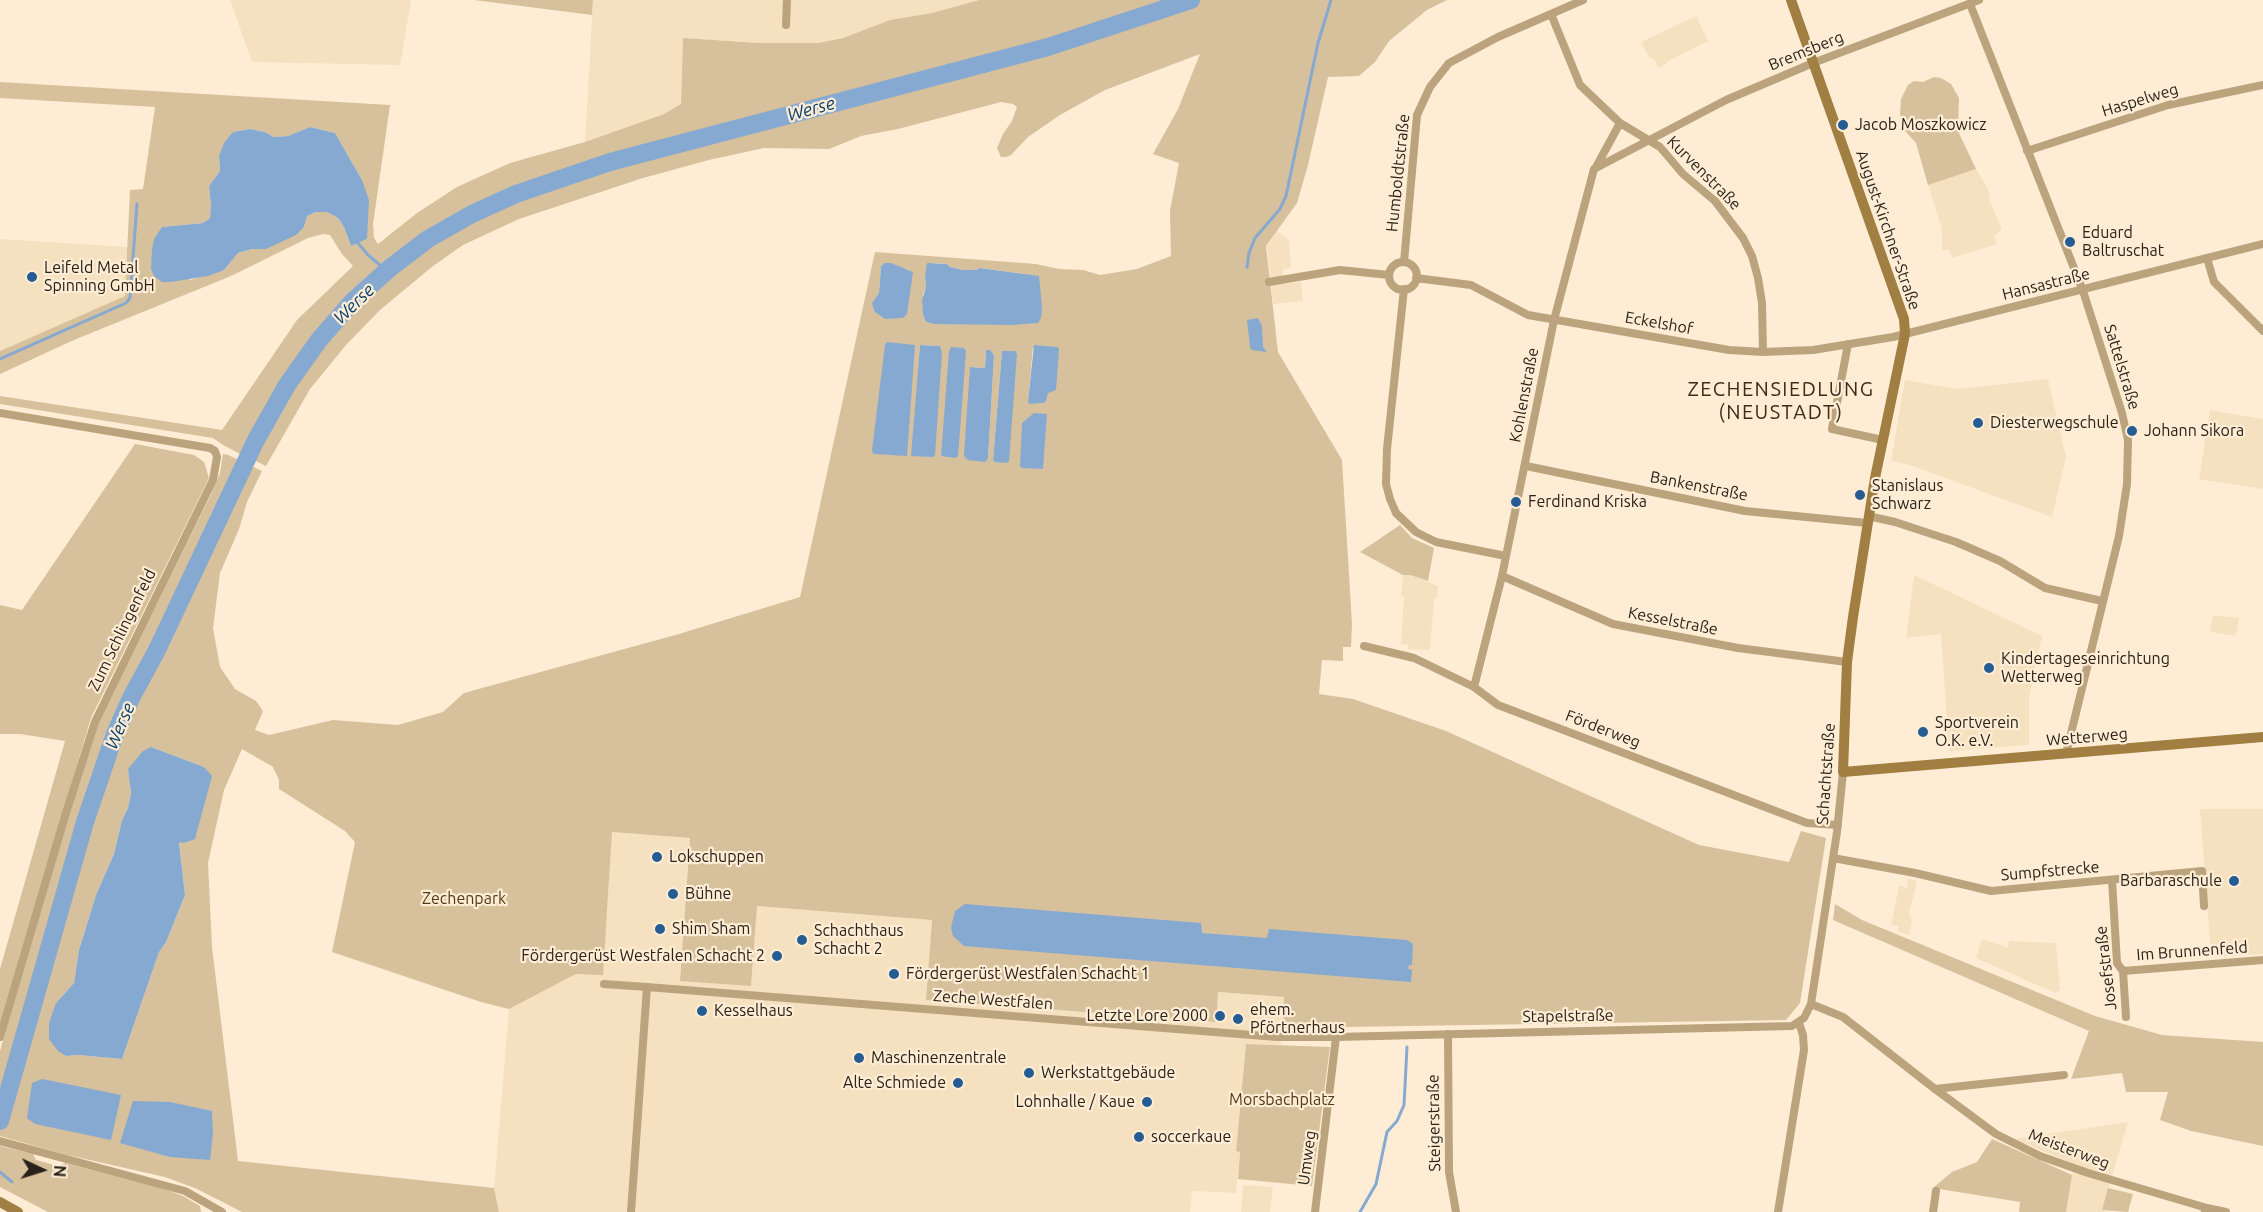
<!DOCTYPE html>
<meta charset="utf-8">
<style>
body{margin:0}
#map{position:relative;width:2263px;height:1212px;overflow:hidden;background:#feedd4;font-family:Ubuntu,sans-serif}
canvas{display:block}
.north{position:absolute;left:12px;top:1140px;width:60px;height:60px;-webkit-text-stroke:4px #feedd4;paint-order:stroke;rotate:94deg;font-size:16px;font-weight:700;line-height:24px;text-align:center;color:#282219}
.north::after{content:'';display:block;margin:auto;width:21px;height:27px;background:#282219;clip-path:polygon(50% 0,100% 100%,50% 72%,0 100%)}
</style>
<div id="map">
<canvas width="2263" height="1212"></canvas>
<div class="north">N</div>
</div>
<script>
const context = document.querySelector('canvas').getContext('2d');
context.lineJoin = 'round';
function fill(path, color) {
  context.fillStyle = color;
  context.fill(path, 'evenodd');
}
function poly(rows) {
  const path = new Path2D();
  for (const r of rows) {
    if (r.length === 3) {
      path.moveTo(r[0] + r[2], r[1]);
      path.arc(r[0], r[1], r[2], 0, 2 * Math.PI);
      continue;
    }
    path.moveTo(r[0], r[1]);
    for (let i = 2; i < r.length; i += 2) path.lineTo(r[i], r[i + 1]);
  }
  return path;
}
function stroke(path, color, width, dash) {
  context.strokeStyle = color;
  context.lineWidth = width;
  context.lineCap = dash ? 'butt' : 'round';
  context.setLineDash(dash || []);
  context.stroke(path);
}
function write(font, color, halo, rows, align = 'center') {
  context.font = font + ' Ubuntu,sans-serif';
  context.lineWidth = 4.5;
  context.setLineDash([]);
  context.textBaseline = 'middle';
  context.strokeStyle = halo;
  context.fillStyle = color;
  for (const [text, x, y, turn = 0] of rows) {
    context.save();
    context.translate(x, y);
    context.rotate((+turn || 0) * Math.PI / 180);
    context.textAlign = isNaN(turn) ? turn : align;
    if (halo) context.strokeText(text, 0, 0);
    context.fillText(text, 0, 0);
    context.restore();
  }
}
fill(poly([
 [230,0,411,0,400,65,252,62],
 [593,0,979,0,932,13,890,20,843,38,818,43,759,43,683,38,681,104,664,114,585,142],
 [1696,16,1708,41,1666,62,1666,64,1658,68,1655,60,1649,57,1641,42],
 [1976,169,1988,189,1990,201,2002,230,1995,235,1997,244,1952,258,1949,250,1942,250,1942,229,1928,185],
 [1277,231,1289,240,1291,268,1283,269,1284,284,1301,282,1303,301,1273,304,1267,246],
 [0,239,128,247,125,296,0,351],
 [2048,379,2066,457,2052,517,1907,464,1891,461,1905,380,1958,389],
 [2210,410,2263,419,2263,489,2199,479],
 [1403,575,1410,575,1438,586,1437,599,1434,599,1430,650,1408,649,1408,645,1401,644,1404,596,1401,596],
 [1914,575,2042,636,2029,698,2029,745,1949,751,1941,634,1906,638],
 [2213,615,2239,618,2236,636,2210,632],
 [2200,809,2263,809,2263,954,2211,957],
 [611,832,690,838,680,981,757,906,932,920,927,1000,1215,1022,1218,992,1285,997,1281,1045,1246,1044,1236,1150,1240,1151,1236,1193,1192,1191,1190,1212,499,1212,494,1188,509,1009,576,974,607,917],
 [1908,879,1917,881,1909,913,1912,920,1909,935,1898,931,1899,926,1891,925,1899,886,1907,888],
 [1982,939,2008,948,2009,941,2056,943,2060,990,2055,993,1976,958],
 [2128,1122,2102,1210,2111,1212,2066,1212,2072,1175,2076,1165,2014,1139],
 [1243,1185,1273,1187,1270,1212,1241,1212]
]), '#f5e1c0');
fill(poly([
 [474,0,593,0,592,15],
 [979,0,1447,0,1427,10,1389,41,1375,62,1359,76,1328,77,1308,165,1297,203,1266,246,1278,352,1342,460,1352,624,1351,647,1343,647,1343,661,1322,660,1319,694,1353,699,1446,731,1699,845,1789,862,1801,831,1826,838,1800,1003,1786,1020,1283,1028,1284,997,1218,992,1216,1022,926,1000,932,920,757,906,751,986,680,981,690,838,612,832,603,975,576,974,509,1009,481,1002,332,952,355,842,345,831,279,789,279,780,273,767,242,749,224,790,208,863,212,947,238,1161,494,1188,499,1212,242,1212,197,1189,165,1177,63,1154,0,1136,0,1051,68,816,97,726,212,492,220,473,223,454,228,455,262,471,247,502,239,529,220,573,213,628,220,667,235,689,256,701,263,711,255,730,269,735,333,720,398,725,443,712,464,693,679,634,800,597,875,252,1036,264,1059,269,1083,270,1100,275,1137,269,1171,256,1170,211,1179,163,1153,154,1178,109,1200,54,1105,90,1060,115,1028,137,1011,155,1006,157,1001,157,997,148,1003,134,1012,121,1017,107,1013,104,1001,102,898,129,861,136,829,149,764,148,709,160,643,178,519,219,463,245,433,266,380,310,346,345,310,389,266,466,252,459,260,442,291,389,322,344,356,305,430,244,473,219,516,201,640,161,796,119,795,111,601,160,512,188,467,210,425,235,348,300,314,338,281,384,244,456,223,445,213,438,0,404,0,396,222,430,297,320,353,266,342,254,330,235,323,234,308,238,231,276,74,340,0,374,0,351,125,296,130,190,143,189,155,107,0,98,0,82,390,105,373,224,374,238,378,244,417,213,457,187,510,163,585,142,664,114,681,104,683,38,759,43,818,43,843,38,890,20,932,13],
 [310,127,335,133,362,180,367,239,351,246,344,227,338,218,327,212,316,212,307,216,304,227,266,249,252,249,238,253,224,270,190,280,162,227,203,223,210,218,211,206,209,186,220,171,219,156,233,132,250,129,265,132,274,137,288,136],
 [891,263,902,269,910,270,872,303,879,293,881,266],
 [935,263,947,264,950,267,964,270,976,270,980,268,1025,274,1037,323,934,324,926,322,923,315,923,294,926,287,925,276],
 [920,345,940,346,912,456],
 [1033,347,1048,393,1030,404,1028,401],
 [986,350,990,350,994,355,988,459,985,462,970,367,985,368],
 [1002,351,1015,351,995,462,993,460],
 [151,747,204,767,211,777,195,838,184,843,179,841,185,895,166,942,159,952,122,1059,78,1055,66,1056,56,1003,74,983,79,950,96,895,114,854,122,820,128,808,131,794,128,769],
 [1934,77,1941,78,1951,84,1959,98,1958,131,1976,169,1928,185,1916,143,1905,131,1900,114,1901,99,1908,85,1914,81,1923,82],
 [135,444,194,455,204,462,209,478,91,718,0,1024,0,969,65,741,20,734,0,734,0,605,22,610],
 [1400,525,1412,538,1434,548,1428,581,1410,575,1403,575,1360,552],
 [1835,904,1862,920,2095,1016,2162,1035,2263,1042,2263,1146,2191,1131,2160,1120,2168,1092,2126,1092,2122,1073,2071,1079,2089,1031,1833,920],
 [1246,1044,1330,1047,1312,1186,1238,1179,1240,1152,1236,1151],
 [1992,1139,2072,1175,2066,1212,2019,1212,2020,1202,1933,1188,1952,1172,1977,1162],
 [0,1146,33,1154,36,1160,58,1166,65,1163,164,1189,183,1196,200,1206,201,1212,48,1212,0,1187],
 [2108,1188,2133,1194,2128,1212,2102,1210]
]), '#d7c09c');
fill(poly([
 [310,127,335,133,362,180,369,200,367,239,351,246,344,227,338,218,327,212,316,212,307,216,304,227,296,235,266,249,252,249,238,253,224,270,208,276,171,282,162,282,154,276,151,269,152,250,154,239,162,227,203,223,210,218,211,206,209,186,220,171,219,156,224,143,233,132,250,129,265,132,274,137,288,136],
 [885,263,891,263,913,272,907,314,903,318,885,319,875,312,873,307,872,303,879,293,881,266],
 [927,263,947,264,950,267,964,270,976,270,980,268,1039,276,1042,308,1041,318,1038,323,1012,325,934,324,926,322,923,315,922,300,926,287,925,276],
 [1258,318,1262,326,1263,347,1267,352,1252,350,1250,347,1247,320],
 [887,342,915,345,907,456,873,454,872,450,885,345],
 [920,345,940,346,942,352,935,455,933,457,911,456],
 [1034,345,1057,347,1059,349,1056,390,1048,393,1046,401,1043,403,1029,404,1028,401],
 [951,347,964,348,966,351,958,456,955,458,941,456,949,352],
 [986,350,990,350,994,355,988,459,985,462,968,460,964,456,970,367,985,368],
 [1002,351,1015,351,1017,354,1009,461,1007,463,995,462,993,460],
 [1034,413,1047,414,1043,469,1022,468,1020,466,1022,423],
 [151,747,204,767,212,776,195,839,184,843,179,842,185,895,166,942,159,952,122,1059,78,1055,66,1056,58,1051,49,1039,49,1023,56,1003,74,983,79,950,96,895,114,854,122,820,128,808,131,794,128,769,143,751],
 [965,904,1201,923,1202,933,1267,938,1269,929,1407,940,1413,944,1412,965,1409,965,1408,969,1412,970,1411,982,964,946,953,936,951,928,955,911],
 [42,1079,121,1095,111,1140,35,1124,27,1118,32,1083],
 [133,1101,170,1102,212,1111,213,1134,210,1160,170,1157,120,1143]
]), '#85a9d1');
stroke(poly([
 [358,243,368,255,381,266,390,268],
 [1247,267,1249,253,1255,238,1280,209,1286,196,1318,43,1331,0],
 [0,359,126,303,130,298,137,204],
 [0,1172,12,1182],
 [1360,1212,1376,1184,1387,1132,1397,1121,1404,1105,1407,1047]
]), '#85a9d1', 3);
stroke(poly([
 [0,1121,85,822,115,734,131,698,157,650,256,440,287,385,319,340,353,301,390,268,428,239,472,214,516,194,610,162,1048,47,1191,0]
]), '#85a9d1', 18);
stroke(poly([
 [1970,4,2083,291,2122,413,2128,440,2127,484,2119,536,2066,754],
 [1551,14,1580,85,1620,123,1660,147,1683,174,1715,201,1743,238,1752,256,1758,278,1762,303,1763,352],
 [786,25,787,0],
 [2027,151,2168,105,2263,85],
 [1595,169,1620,123],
 [2207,258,2214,282,2263,331],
 [1404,262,1417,115,1430,87,1449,63,1498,37,1583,0],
 [1403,276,14],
 [1416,278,1471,285,1528,315,1729,350,1763,352,1813,350,1893,337,2263,244],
 [1269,282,1340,270,1389,275],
 [1404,289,1387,449,1386,484,1390,499,1396,513,1416,532,1436,542,1506,556],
 [1848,344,1832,429,1883,440],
 [0,413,210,448,215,451,217,457,213,480,95,722,65,816,0,1037],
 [1526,466,1745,511,1867,523],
 [1868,516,1895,522,1956,542,2000,561,2045,588,2102,601],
 [1502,576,1613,624,1738,648,1847,662],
 [1364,646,1414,658,1474,687,1498,705,1807,823,1838,825],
 [1474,687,1502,576,1554,320,1594,169,1726,100,1813,63,1979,0],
 [1833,858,1915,873,1991,891,2202,871,2204,906],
 [2112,880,2117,963,2123,971,2126,1017],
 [2123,971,2263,960],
 [604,984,647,987],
 [1811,1004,1843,1017,1935,1089,1996,1134,2040,1156,2088,1173,2207,1208],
 [1448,1034,1449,1172,1456,1212],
 [1935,1089,2064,1075],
 [0,1141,185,1191,222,1212],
 [2205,1211,2207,1208,2226,1212],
 [631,1212,647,987,1277,1037,1336,1037,1792,1026,1804,1018,1811,1004,1837,832,1843,772],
 [1315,1212,1336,1037],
 [1778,1212,1804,1050,1803,1035,1799,1023],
 [1933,1212,1936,1191]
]), '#bba37e', 8);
stroke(poly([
 [1791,0,1904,319,1905,334,1875,478,1853,617,1847,662,1843,772,2263,737],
 [0,1202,18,1212]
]), '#a17e42', 10);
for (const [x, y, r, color] of [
 [1843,125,6,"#245c93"],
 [2070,242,6,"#245c93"],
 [32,277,6,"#245c93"],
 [1978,423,6,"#245c93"],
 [2132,431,6,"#245c93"],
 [1860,495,6,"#245c93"],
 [1516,502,6,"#245c93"],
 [1989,668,6,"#245c93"],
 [1923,732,6,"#245c93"],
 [657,857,6,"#245c93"],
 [2234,881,6,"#245c93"],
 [673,894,6,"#245c93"],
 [660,929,6,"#245c93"],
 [802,940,6,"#245c93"],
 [777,956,6,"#245c93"],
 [894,974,6,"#245c93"],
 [702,1011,6,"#245c93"],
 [1220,1016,6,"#245c93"],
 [1238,1019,6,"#245c93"],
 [859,1058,6,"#245c93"],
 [1029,1073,6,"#245c93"],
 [958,1083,6,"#245c93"],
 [1147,1102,6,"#245c93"],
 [1139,1137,6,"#245c93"]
]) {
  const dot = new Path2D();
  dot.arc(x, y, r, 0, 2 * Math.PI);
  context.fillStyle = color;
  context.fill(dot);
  stroke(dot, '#feedd4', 2);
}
write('16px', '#282219', '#feedd4', [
 ["Bremsberg",1806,51,-22],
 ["Haspelweg",2140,100,-17],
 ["Humboldtstraße",1398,173,-84],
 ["Kurvenstraße",1704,173,45],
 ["August-Kirchner-Straße",1888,230,71],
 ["Hansastraße",2046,284,-14],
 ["Eckelshof",1659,323,10],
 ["Sattelstraße",2122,367,73],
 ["Kohlenstraße",1524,395,-79],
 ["Bankenstraße",1699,486,11],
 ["Kesselstraße",1673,621,11],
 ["Zum Schlingenfeld",122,630,-64],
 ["Förderweg",1603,729,21],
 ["Wetterweg",2087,737,-5],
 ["Schachtstraße",1826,774,-86],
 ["Sumpfstrecke",2050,871,-5],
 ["Im Brunnenfeld",2192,951,-4],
 ["Josefstraße",2106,968,-97],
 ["Zeche Westfalen",993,1000,4],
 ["Stapelstraße",1568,1016,-1],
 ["Steigerstraße",1434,1123,-91],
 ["Meisterweg",2069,1149,21],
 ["Umweg",1307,1158,-82]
]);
write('16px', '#282219', '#feedd4', [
 ["Jacob Moszkowicz",1855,125],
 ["Eduard",2082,233],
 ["Baltruschat",2082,251],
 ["Leifeld Metal",44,268],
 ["Spinning GmbH",44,286],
 ["Diesterwegschule",1990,423],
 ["Johann Sikora",2144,431],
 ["Stanislaus",1872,486],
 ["Schwarz",1872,504],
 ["Ferdinand Kriska",1528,502],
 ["Kindertageseinrichtung",2001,659],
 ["Wetterweg",2001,677],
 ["Sportverein",1935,723],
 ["O.K. e.V.",1935,741],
 ["Lokschuppen",669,857],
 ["Barbaraschule",2222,881,"right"],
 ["Bühne",685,894],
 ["Shim Sham",672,929],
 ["Schachthaus",814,931],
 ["Schacht 2",814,949],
 ["Fördergerüst Westfalen Schacht 2",765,956,"right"],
 ["Fördergerüst Westfalen Schacht 1",906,974],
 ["ehem.",1250,1010],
 ["Pförtnerhaus",1250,1028],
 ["Kesselhaus",714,1011],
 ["Letzte Lore 2000",1208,1016,"right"],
 ["Maschinenzentrale",871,1058],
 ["Werkstattgebäude",1041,1073],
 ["Alte Schmiede",946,1083,"right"],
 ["Lohnhalle / Kaue",1135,1102,"right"],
 ["soccerkaue",1151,1137]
], 'left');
write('16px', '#513b16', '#feedd4', [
 ["Zechenpark",464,899],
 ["Morsbachplatz",1282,1100]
]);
write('italic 18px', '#063f70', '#feedd4', [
 ["Werse",811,109,-15],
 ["Werse",354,304,-44],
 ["Werse",120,726,-67]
]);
context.letterSpacing = '1.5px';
write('20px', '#3a2e19', '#feedd4', [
 ["ZECHENSIEDLUNG",1781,389],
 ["(NEUSTADT)",1781,412]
]);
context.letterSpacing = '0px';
</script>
